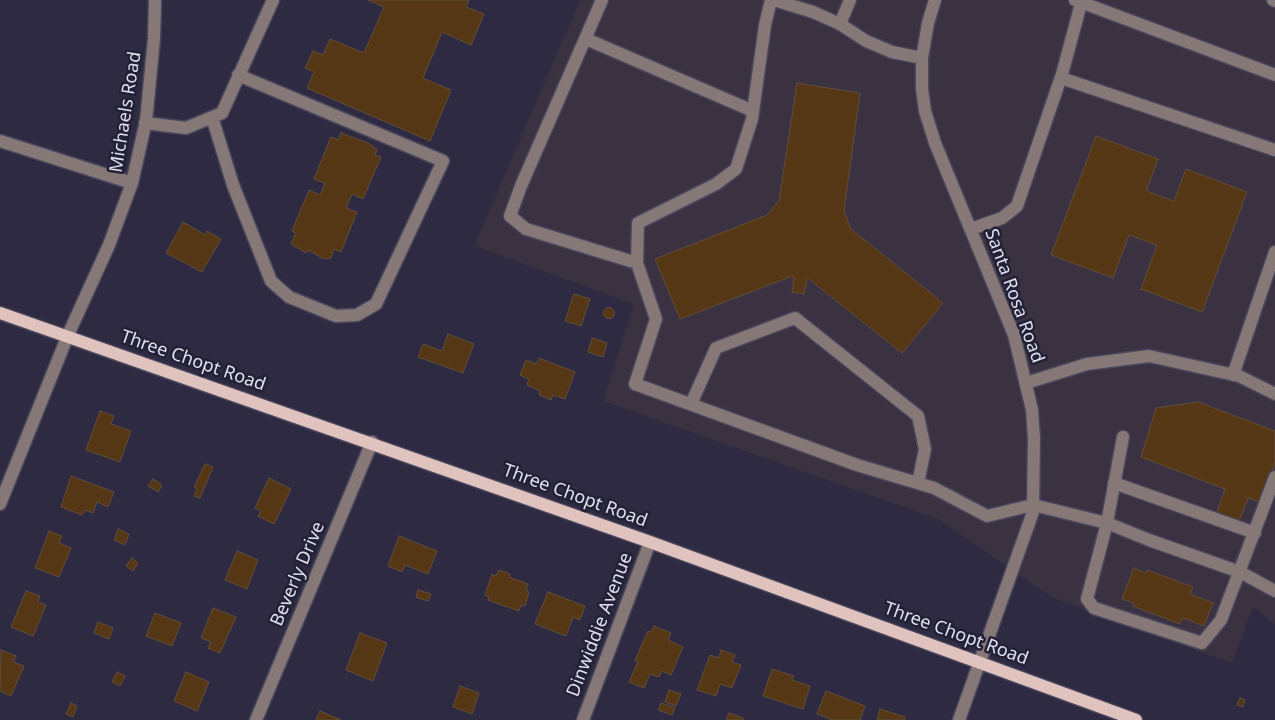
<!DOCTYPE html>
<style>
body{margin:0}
canvas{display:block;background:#2d2a41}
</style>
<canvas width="1275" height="720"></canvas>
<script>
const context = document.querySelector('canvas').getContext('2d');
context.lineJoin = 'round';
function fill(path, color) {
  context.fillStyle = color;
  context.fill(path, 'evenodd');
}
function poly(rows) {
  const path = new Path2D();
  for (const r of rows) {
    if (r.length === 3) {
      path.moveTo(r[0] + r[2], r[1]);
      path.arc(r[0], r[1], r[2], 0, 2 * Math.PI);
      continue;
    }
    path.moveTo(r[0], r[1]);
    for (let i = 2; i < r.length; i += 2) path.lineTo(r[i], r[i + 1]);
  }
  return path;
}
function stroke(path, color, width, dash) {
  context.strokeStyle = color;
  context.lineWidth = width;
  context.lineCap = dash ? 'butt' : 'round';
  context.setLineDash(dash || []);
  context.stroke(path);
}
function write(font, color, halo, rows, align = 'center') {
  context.font = font + ' "Noto Sans",sans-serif';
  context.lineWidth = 5;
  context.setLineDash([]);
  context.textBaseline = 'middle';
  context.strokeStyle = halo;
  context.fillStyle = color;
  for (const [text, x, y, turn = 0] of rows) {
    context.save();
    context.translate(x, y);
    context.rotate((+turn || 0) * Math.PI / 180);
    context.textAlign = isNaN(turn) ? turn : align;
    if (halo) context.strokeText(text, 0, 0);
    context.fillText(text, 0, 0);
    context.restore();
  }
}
fill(poly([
 [580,0,1275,0,1275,624,1253,607,1232,663,1053,598,938,519,603,401,634,304,474,246]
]), '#3a3141');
const building = poly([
 [368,0,469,0,466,7,484,14,471,45,442,32,423,78,451,90,430,141,307,88,314,72,305,68,313,51,323,55,330,39,364,53,384,7,368,0],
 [797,83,860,93,844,210,851,229,943,303,902,353,809,279,807,279,804,294,792,292,794,277,790,277,680,319,655,259,767,215,779,201,797,83],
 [341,133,368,143,377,149,375,155,381,157,363,199,352,194,346,208,357,212,341,252,334,249,331,258,324,259,308,250,306,253,291,244,296,233,292,231,309,190,320,195,325,183,314,179,331,137,338,140,341,133],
 [1096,136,1158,159,1146,191,1174,201,1186,169,1247,192,1202,312,1141,289,1157,245,1129,235,1113,278,1051,255,1096,136],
 [183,222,205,235,207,231,221,239,202,272,166,253,183,222],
 [574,294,590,299,581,326,565,321,574,294],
 [609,313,5.5],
 [448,334,474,344,463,373,418,357,423,344,442,351,448,334],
 [592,338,607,343,603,357,588,352,592,338],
 [539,358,575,372,565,399,553,395,551,400,539,395,540,391,527,385,529,379,520,375,526,360,536,364,539,358],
 [1198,402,1275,431,1275,463,1260,502,1248,498,1239,521,1217,512,1225,489,1141,457,1156,408,1198,402],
 [100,411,114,416,111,424,131,431,120,462,86,450,100,411],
 [205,464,213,467,200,498,194,496,197,489,194,487,205,464],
 [71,476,114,492,108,507,97,502,93,513,85,510,82,515,61,507,71,476],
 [269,478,291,489,274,524,258,516,261,511,255,508,269,478],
 [153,479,162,485,158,492,148,486,153,479],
 [118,529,129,534,125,545,114,540,118,529],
 [49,531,62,536,59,543,71,548,59,577,35,568,49,531],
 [399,536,437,551,428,574,405,565,402,572,388,566,399,536],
 [237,551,258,560,247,589,225,580,237,551],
 [132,558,138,563,133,571,126,566,132,558],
 [1134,568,1146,573,1147,570,1193,587,1190,594,1213,603,1204,626,1183,618,1180,624,1133,606,1134,603,1122,599,1134,568],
 [499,570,510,574,509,577,528,584,526,591,529,592,525,606,521,605,519,611,488,600,489,597,485,595,492,574,496,576,499,570],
 [418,590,431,594,428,601,416,597,418,590],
 [26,591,40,596,38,602,46,605,33,636,11,627,26,591],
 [548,592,585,606,580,620,573,617,566,636,535,624,548,592],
 [213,608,236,617,220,653,208,648,211,642,201,638,213,608],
 [155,613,181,623,172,646,146,636,155,613],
 [98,622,113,628,109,639,94,633,98,622],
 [654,626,671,633,668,640,683,647,671,675,662,671,659,677,650,674,644,688,629,682,638,662,635,660,648,631,651,632,654,626],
 [360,633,387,643,373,681,346,670,360,633],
 [1,650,16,656,13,662,24,666,11,696,0,691,1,650],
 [721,650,735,655,732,662,741,665,732,688,720,684,716,696,697,690,710,655,719,658,721,650],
 [772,669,794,676,792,680,810,686,803,709,763,696,772,669],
 [117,672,125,676,120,686,112,682,117,672],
 [186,672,209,682,197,711,174,701,186,672],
 [460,686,479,693,472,714,453,707,460,686],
 [669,690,681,694,676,706,665,702,669,690],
 [826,691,865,706,860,720,832,720,817,714,826,691],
 [1240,698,1245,700,1243,707,1237,705,1240,698],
 [71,703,77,706,73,717,66,714,71,703],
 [661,703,675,708,672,715,658,710,661,703],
 [880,709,905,717,904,720,877,720,880,709],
 [320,711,341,720,316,720,320,711],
 [729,713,743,718,743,720,726,720,729,713]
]);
fill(building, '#553615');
stroke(building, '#624e3b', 1);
const minor = poly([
 [602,0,521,186,510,216,526,229,637,263],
 [771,0,765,25,752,119,736,169,716,184,638,223,637,263,656,319,635,384,857,465,934,488,987,516,1033,505,1107,523,1149,540,1240,572,1275,591],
 [774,0,813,12,840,24,850,0],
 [935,0,928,23,922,58,922,89,925,111,935,143,1014,335,1032,410,1034,438,1033,512,959,720],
 [1075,0,1275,75],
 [1082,0,1061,78,1275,150],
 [1273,0,1275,1],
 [840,24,866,41,892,52,922,58],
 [586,39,753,111],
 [212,117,233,185,271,281,289,297,336,316,357,315,376,304,443,161,238,75],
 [145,123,186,128,222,113,273,0],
 [0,141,132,183],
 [971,229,1002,218,1017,206,1061,77],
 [1233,375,1275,252],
 [1026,383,1087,364,1149,356,1239,376,1275,394],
 [691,404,716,348,795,318,918,416,925,449,918,483],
 [1123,437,1107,523,1087,599,1094,608,1202,643,1221,620,1275,477],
 [1114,483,1255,533],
 [0,504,68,335,109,245,132,183,146,121,154,39,155,0],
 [256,720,372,442],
 [583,720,650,542]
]);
const major = poly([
 [0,313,650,542,1136,720]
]);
stroke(minor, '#4a475d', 15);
stroke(major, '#4a475d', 15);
stroke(minor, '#867876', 12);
stroke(major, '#e0c2bf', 12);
write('18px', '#e0dfee', '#232136', [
 ["Michaels Road",126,112,-81],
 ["Santa Rosa Road",1014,296,70],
 ["Three Chopt Road",193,361,19],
 ["Three Chopt Road",575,496,20],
 ["Beverly Drive",298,574,-67],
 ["Dinwiddie Avenue",600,625,-69],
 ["Three Chopt Road",956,634,20]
]);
</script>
